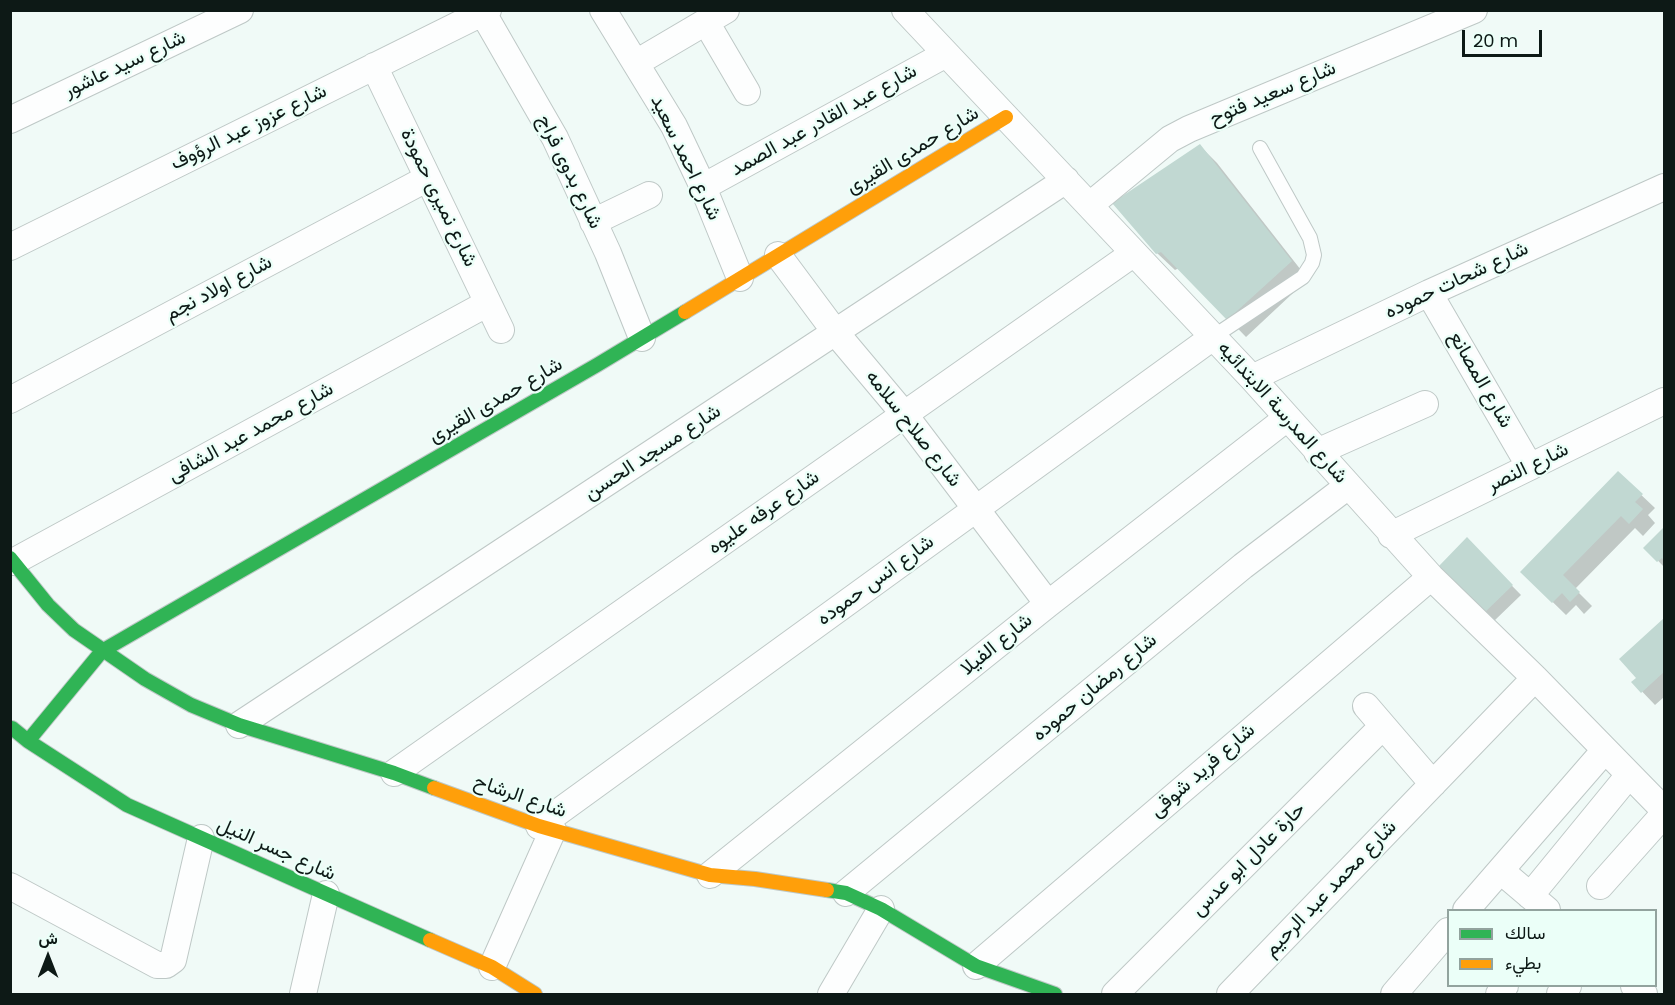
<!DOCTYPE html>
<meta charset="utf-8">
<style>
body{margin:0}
#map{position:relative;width:1675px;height:1005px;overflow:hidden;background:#f0faf7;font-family:Poppins,Vazirmatn,sans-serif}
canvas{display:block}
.frame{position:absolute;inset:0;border:12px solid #0d1916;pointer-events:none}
.legend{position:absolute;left:1447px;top:909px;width:210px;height:78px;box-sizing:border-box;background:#ebfff8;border:2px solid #92a39e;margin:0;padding:8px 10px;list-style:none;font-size:18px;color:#0d1916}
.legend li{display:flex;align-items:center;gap:12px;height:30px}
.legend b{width:30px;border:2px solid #92a39e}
.north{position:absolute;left:18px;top:927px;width:60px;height:60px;-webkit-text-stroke:4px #ebfff8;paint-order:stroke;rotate:0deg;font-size:16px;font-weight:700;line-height:24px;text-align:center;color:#0d1916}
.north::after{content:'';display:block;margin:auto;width:21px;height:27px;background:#0d1916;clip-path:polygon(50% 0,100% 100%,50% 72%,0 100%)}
.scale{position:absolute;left:1462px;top:30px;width:80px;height:27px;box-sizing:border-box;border:3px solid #0d1916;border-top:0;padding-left:8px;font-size:18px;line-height:21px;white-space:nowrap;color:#0d1916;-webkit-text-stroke:4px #ebfff8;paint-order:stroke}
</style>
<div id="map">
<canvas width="1675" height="1005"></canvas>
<div class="frame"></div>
<ul class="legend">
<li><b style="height:8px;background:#30b455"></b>سالك</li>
<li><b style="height:8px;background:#ff9f0a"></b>بطيء</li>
</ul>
<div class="north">ش</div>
<div class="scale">20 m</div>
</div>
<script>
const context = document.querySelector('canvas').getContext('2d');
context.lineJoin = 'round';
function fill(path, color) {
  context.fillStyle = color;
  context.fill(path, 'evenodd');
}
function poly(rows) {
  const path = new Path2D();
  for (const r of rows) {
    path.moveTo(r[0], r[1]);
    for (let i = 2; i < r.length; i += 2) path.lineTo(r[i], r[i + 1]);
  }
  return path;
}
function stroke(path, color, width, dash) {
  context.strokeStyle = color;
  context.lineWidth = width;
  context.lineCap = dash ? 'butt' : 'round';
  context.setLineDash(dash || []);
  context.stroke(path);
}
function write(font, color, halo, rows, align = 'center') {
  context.font = font + ' Poppins,Vazirmatn,sans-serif';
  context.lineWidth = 4.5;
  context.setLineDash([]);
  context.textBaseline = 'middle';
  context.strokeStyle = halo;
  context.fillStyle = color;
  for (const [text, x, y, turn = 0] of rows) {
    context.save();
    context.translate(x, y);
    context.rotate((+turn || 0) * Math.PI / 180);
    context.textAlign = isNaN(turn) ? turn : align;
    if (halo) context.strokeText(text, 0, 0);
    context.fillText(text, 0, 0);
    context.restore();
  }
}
fill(poly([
 [1200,146,1217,163,1308,279,1246,337,1179,268,1175,270,1157,253],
 [1618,473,1655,508,1648,515,1655,523,1643,536,1635,528,1575,589,1592,606,1584,614,1576,605,1566,615,1522,572],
 [1664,529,1664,567,1646,548],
 [1467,540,1521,595,1494,621,1441,566],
 [1664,620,1664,697,1655,705,1633,682,1638,678,1621,660]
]), '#0003');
fill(poly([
 [1200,144,1292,261,1227,320,1161,252,1156,254,1112,203],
 [1618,471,1643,494,1635,502,1643,509,1629,524,1621,516,1563,575,1580,592,1570,602,1562,593,1552,603,1520,572],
 [1664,527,1664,561,1662,558,1657,562,1643,548],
 [1467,537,1513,585,1484,613,1439,566],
 [1664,618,1664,672,1641,693,1631,682,1636,678,1619,659]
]), '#c1d8d2');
const lane = poly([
 [1213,337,1303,277,1312,263,1314,255,1310,238,1260,148]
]);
const street = poly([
 [603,10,674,126,703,187,740,278],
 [905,10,1252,378,1431,577,1535,678,1664,810],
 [483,13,555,138,608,253,642,338],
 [706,22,747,92],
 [636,63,726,10],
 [374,66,501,330],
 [10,120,240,10],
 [703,187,946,54],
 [1090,205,1170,139,1189,129,1474,10],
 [593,222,649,195],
 [10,247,488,10],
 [778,255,836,333,904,414,1048,604],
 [1429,293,1530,467],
 [1252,378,1429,293,1664,187],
 [10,400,428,178],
 [1317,452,1425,404],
 [1391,535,1664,401],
 [13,562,488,303],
 [1366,706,1433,784],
 [239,725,1066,180],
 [394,773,1134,253],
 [539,826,1213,337],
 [1501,871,1547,910],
 [710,875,1048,604,1287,418],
 [10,886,157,965,166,965,173,960,201,838],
 [1600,886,1664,814],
 [846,893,1243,566,1348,486],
 [1530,896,1629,775],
 [1466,910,1605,750],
 [976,966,1431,577],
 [492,967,553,830],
 [1634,986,1644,994],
 [303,994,326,894],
 [831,994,881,909],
 [1115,994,1383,726],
 [1230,994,1535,678],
 [1394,994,1448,931],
 [1499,994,1505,986],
 [1560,994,1568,986]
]);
const fast = poly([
 [10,558,48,605,74,630,145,679,191,705,239,725,394,773,434,788],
 [12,728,28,741,127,805,430,940],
 [28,741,102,651,597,365,685,312],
 [827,890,846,893,881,909,976,966,1055,994]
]);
const slow = poly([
 [685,312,1006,117],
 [434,788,539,826,710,875,755,879,827,890],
 [430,940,492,967,535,994]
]);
stroke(lane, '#bec8c6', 16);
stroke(street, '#bec8c6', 28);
stroke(fast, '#bec8c6', 16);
stroke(slow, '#bec8c6', 16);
stroke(lane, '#fdfefe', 14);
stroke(street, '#fdfefe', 26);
stroke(fast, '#30b455', 14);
stroke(slow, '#ff9f0a', 14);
write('20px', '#0d1916', '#ebfff8', [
 ["شارع سيد عاشور",125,65,-25],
 ["شارع سعيد فتوح",1273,94,-23],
 ["شارع عبد القادر عبد الصمد",824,121,-29],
 ["شارع عزوز عبد الرؤوف",249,128,-26],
 ["شارع حمدى القيرى",913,151,-31],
 ["شارع احمد سعيد",685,158,64],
 ["شارع بدوى فراج",569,172,64],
 ["شارع نميرى حمودة",438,198,64],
 ["شارع شحات حموده",1457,281,-25],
 ["شارع اولاد نجم",219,289,-28],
 ["شارع المصانع",1480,380,60],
 ["شارع حمدى القيرى",496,401,-30],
 ["شارع المدرسة الابتدائيه",1282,413,48],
 ["شارع صلاح سلامه",913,429,52],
 ["شارع محمد عبد الشافى",251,433,-29],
 ["شارع مسجد الحسن",653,453,-33],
 ["شارع النصر",1528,468,-26],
 ["شارع عرفه عليوه",764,513,-35],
 ["شارع انس حموده",876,581,-36],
 ["شارع الفيلا",997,645,-39],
 ["شارع رمضان حموده",1095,688,-40],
 ["شارع فريد شوقى",1203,771,-41],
 ["شارع الرشاح",520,797,19],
 ["شارع جسر النيل",276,850,24],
 ["حارة عادل ابو عدس",1249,860,-45],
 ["شارع محمد عبد الرحيم",1331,889,-46]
]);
</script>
